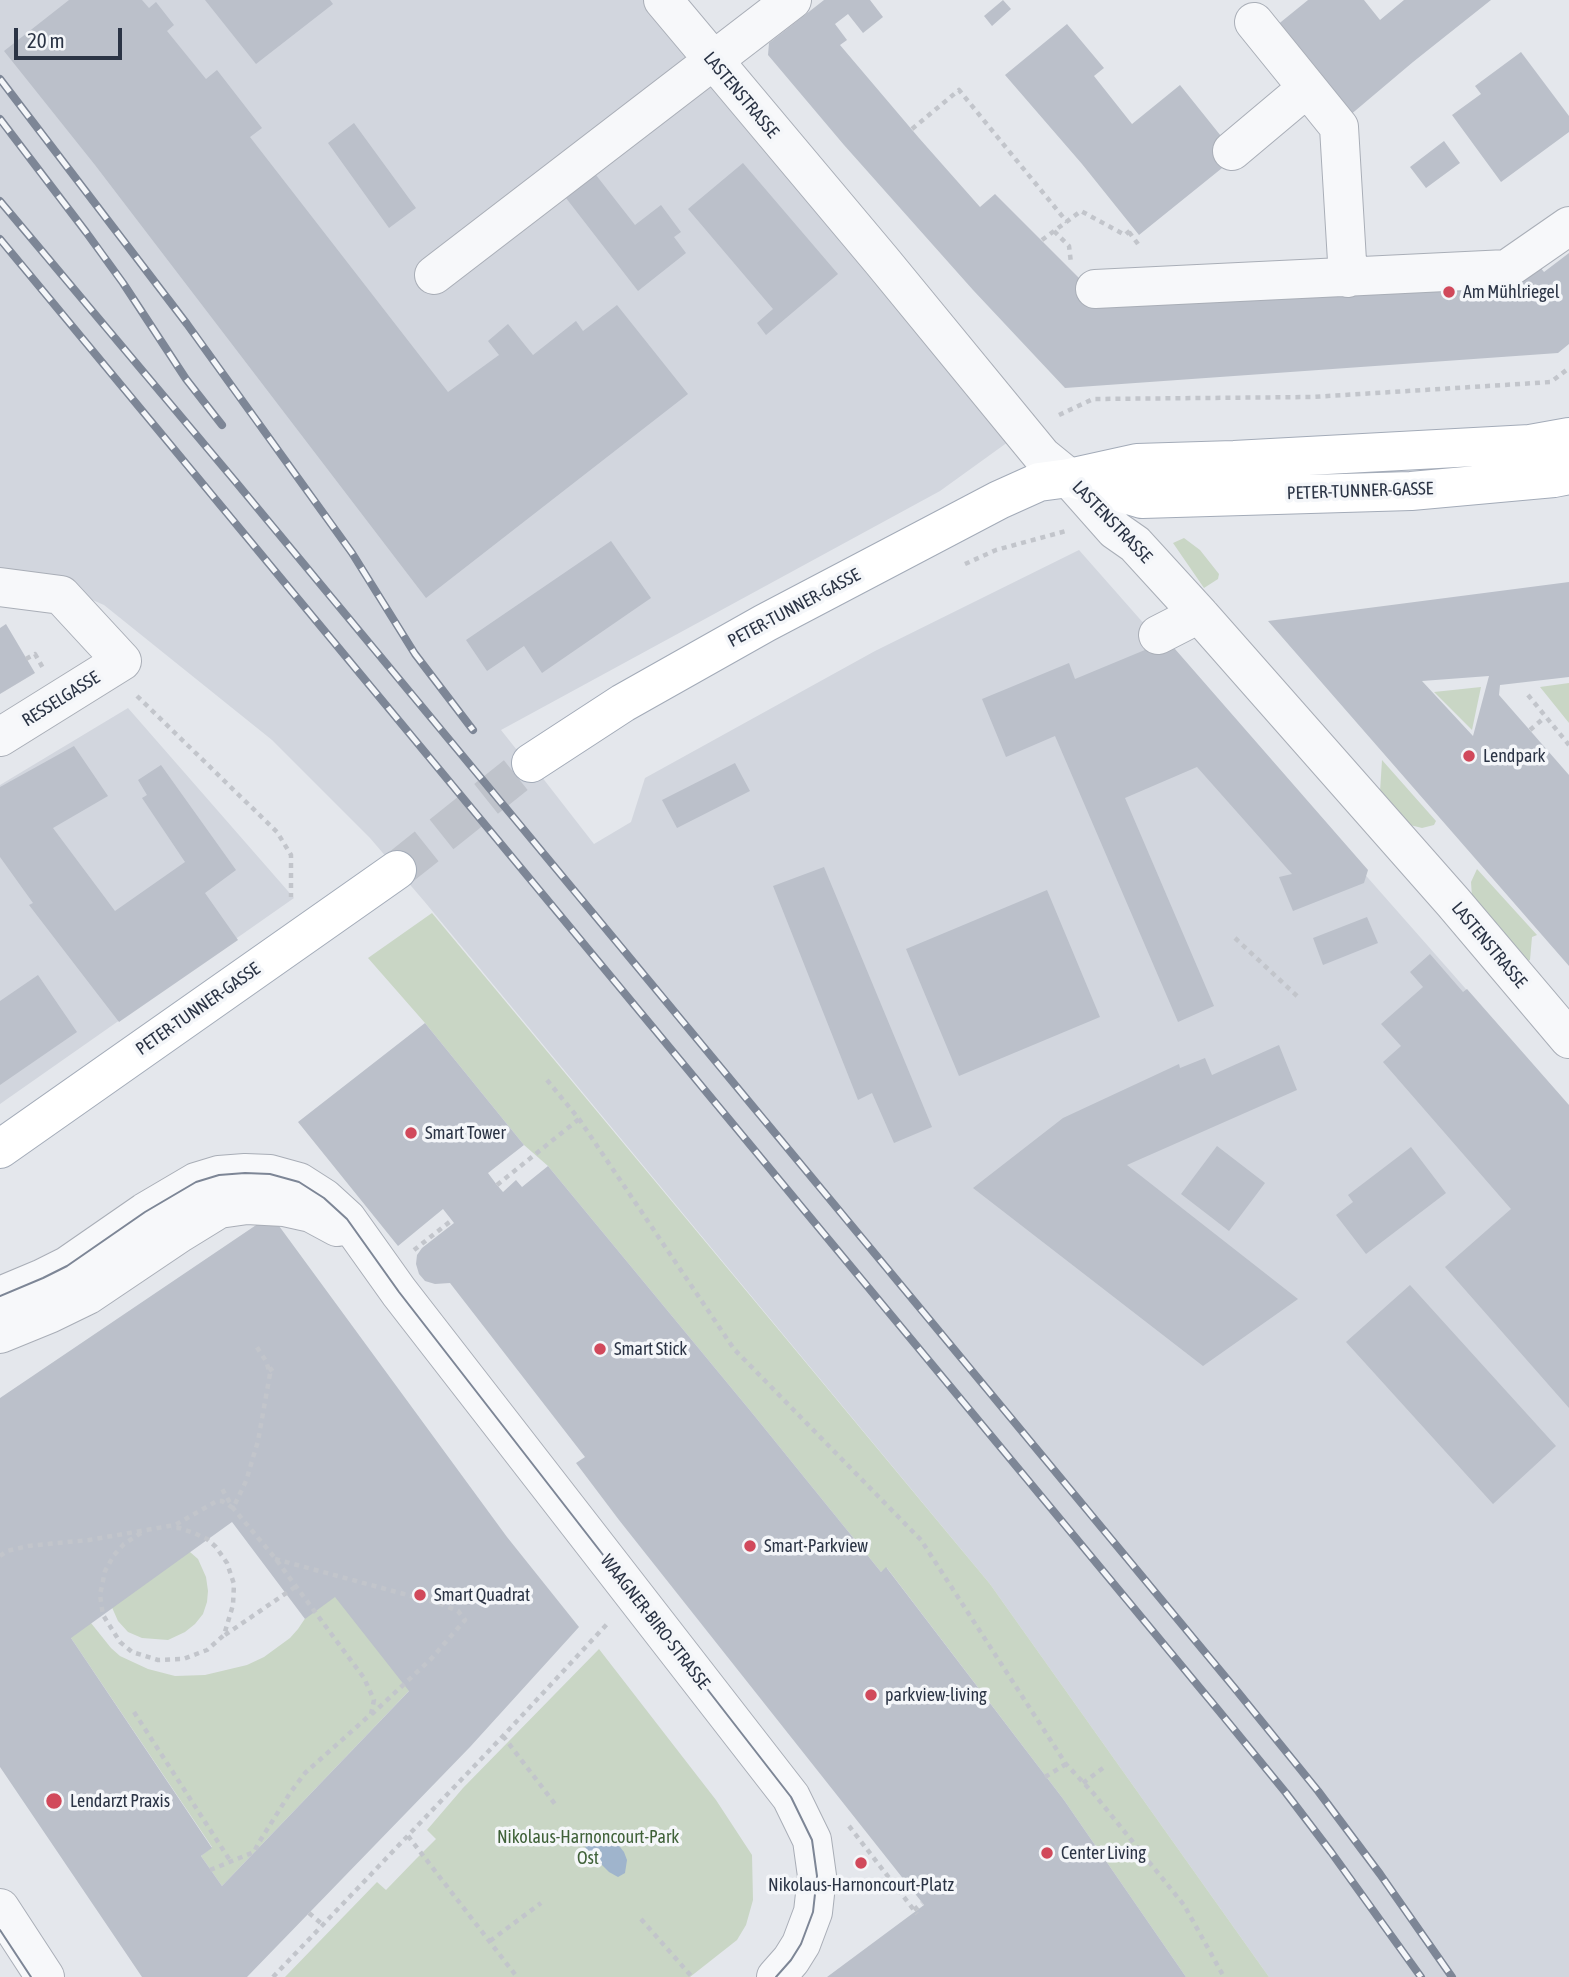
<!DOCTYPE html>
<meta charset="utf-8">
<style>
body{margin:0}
#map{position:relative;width:1569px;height:1977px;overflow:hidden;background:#e4e7ec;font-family:"Asap Condensed",sans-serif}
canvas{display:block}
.scale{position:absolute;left:14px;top:28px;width:108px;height:32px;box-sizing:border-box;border:4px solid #2b3445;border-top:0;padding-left:9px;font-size:21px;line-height:24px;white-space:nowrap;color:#2b3445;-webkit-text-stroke:5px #f4f6f9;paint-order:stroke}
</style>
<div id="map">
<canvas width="1569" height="1977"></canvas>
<div class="scale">20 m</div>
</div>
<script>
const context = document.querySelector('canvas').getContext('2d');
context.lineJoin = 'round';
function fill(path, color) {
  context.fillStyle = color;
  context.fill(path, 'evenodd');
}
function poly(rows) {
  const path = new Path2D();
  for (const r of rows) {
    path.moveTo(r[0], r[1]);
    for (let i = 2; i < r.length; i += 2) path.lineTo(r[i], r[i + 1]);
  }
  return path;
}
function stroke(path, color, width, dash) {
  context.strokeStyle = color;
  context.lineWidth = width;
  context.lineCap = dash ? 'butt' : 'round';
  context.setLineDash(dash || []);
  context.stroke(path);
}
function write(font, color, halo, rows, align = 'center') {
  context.font = font + ' "Asap Condensed",sans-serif';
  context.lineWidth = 7;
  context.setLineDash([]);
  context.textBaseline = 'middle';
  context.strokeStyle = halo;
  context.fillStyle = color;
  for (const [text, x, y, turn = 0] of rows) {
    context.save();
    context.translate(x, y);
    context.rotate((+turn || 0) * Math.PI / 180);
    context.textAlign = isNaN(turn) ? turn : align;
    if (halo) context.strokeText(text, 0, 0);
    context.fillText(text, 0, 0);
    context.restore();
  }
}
fill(poly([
 [0,0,676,0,1026,429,940,491,501,730,524,759,531,763,594,844,631,822,645,778,875,651,1079,550,1569,1106,1569,1977,1269,1977,990,1584,424,901,370,838,272,740,104,605,35,575,0,574],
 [128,708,294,898,0,1104,0,785]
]), '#d2d6de');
fill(poly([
 [1184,538,1200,550,1219,574,1218,579,1204,588,1173,543],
 [1569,683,1569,723,1540,687],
 [1481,687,1472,730,1434,692],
 [1382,760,1436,821,1434,825,1422,828,1410,825,1380,792],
 [1477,869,1537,935,1532,937,1530,960,1526,962,1472,897,1471,882],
 [432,913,990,1584,1269,1977,1186,1977,1064,1800,887,1568,881,1572,753,1414,548,1166,524,1145,425,1023,368,958],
 [260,1363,475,1622,222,1886,201,1856,212,1847,71,1638,20,1564,0,1538],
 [304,1459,326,1587,298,1629,290,1638,264,1657,247,1665,205,1675,175,1676,148,1669,120,1656,111,1648,91,1623],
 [182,1545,198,1559,206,1577,208,1591,207,1602,203,1614,195,1624,185,1632,168,1640,142,1638,128,1632,118,1621,110,1603],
 [599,1649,716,1800,752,1855,753,1900,746,1925,737,1940,690,1977,285,1977,377,1882,386,1890,416,1859,436,1839,427,1830,463,1788]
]), '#c9d6c5');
fill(poly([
 [596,1835,605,1836,616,1842,624,1852,627,1860,625,1873,618,1877,609,1872,586,1849,584,1843]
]), '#9fb4cc');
fill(poly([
 [69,0,142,0,149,8,156,2,174,25,167,31,206,79,217,70,262,128,250,137,448,392,499,355,488,341,508,324,533,355,576,321,583,331,617,305,688,394,426,598,95,165,4,51],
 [205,0,330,0,333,4,256,64],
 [824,0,870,0,883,17,863,33,848,14,835,24,847,40,840,45,919,138,980,207,995,194,1106,305,1536,262,1544,272,1569,253,1569,344,1558,353,1065,388,973,290,844,145,768,55,769,43],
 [1003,0,1011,9,992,26,984,16],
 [1308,0,1364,0,1380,20,1404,0,1491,0,1413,62,1349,116,1276,26],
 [1067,24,1104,68,1094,76,1132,124,1180,85,1237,156,1139,235,1082,164,1005,75],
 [1521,52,1569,116,1569,132,1501,182,1452,115,1481,94,1475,86],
 [354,123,416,208,389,228,328,143],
 [1444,141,1460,163,1426,188,1410,167],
 [743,163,838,274,766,335,757,323,773,309,688,209],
 [596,175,635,225,661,205,681,232,674,237,686,253,638,291,566,198],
 [611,541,651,598,542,673,524,646,487,671,466,640],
 [1569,582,1569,677,1500,685,1499,695,1569,775,1569,966,1268,621],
 [1489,676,1473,736,1422,681],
 [6,624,35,673,0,694,0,628],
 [1152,647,1175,649,1368,870,1364,883,1293,911,1279,877,1292,874,1197,767,1125,798,1214,1006,1178,1022,1055,736,1006,757,982,699,1069,663,1075,679],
 [74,746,108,796,53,828,115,911,185,862,142,798,147,795,138,780,161,765,236,870,205,893,238,940,119,1022,29,905,33,903,0,857,0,787],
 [735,763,750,791,677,828,662,800],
 [824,867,932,1127,894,1143,872,1093,858,1100,773,886],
 [1047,890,1100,1017,959,1076,906,949],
 [1367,917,1378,943,1323,965,1313,938],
 [1430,954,1463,992,1467,989,1569,1105,1569,1408,1445,1267,1511,1209,1383,1062,1401,1046,1381,1024,1423,987,1410,972],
 [38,975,77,1032,0,1085,0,1001],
 [425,1023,524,1145,488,1173,497,1185,503,1192,516,1180,522,1187,548,1166,753,1414,881,1572,886,1567,1064,1800,1186,1977,827,1977,924,1905,619,1520,576,1463,585,1457,450,1283,435,1284,425,1281,419,1274,416,1264,417,1255,422,1248,454,1223,443,1209,398,1246,298,1122],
 [1279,1045,1297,1090,1127,1165,1298,1299,1203,1366,973,1188,1063,1118,1179,1064,1180,1068,1205,1058,1212,1075],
 [1217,1146,1265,1183,1229,1231,1181,1194],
 [1411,1147,1446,1193,1366,1254,1336,1215,1353,1202,1348,1195],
 [271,1215,507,1537,579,1627,470,1747,247,1977,142,1977,0,1767,0,1398],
 [232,1522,305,1619,335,1597,409,1691,222,1886,201,1856,212,1848,71,1638],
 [1410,1285,1556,1446,1493,1504,1346,1342]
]), '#bbc0ca');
stroke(poly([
 [397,870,531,763]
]), '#bfc3cb', 38, [38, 19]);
const minor = poly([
 [663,0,882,261,1042,456,1069,478,1115,530,1135,544,1199,614,1453,902,1569,1039],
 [1254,22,1339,127,1348,278],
 [1232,151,1307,88],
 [434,275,792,0],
 [1095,289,1507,269,1569,226],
 [0,587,61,595,122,661,0,737],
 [1158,635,1199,614],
 [0,1296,43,1278,67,1266,145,1212,196,1182,219,1175,245,1173,270,1174,299,1182,324,1198,347,1219,399,1292,791,1797,812,1840,817,1876,813,1912,801,1944,791,1960,776,1977],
 [0,1334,49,1314,88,1295,180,1233,219,1209,247,1205,284,1207,311,1213,337,1227],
 [0,1908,45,1977]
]);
const major = poly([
 [1075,479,1142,499,1411,491,1554,478,1569,475],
 [531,763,623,703,765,623,999,500,1039,482,1069,478,1137,463,1234,460,1530,444,1569,437],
 [0,1149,397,870]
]);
stroke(minor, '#a9aeb7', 40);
stroke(major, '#a3abb8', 40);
stroke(poly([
 [912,129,959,90,1067,222],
 [1054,231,1069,246,1071,263],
 [1129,232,1141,248],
 [1042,240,1081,211,1125,235,1133,228],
 [1059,415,1093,399,1312,397,1551,382,1569,368],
 [965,564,996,550,1066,531],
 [26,659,35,654,43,668],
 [1528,695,1569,745],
 [137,696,277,832,291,855,291,897],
 [1530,730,1545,717],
 [1235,938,1297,996],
 [547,1080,579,1119,734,1349,921,1540,1066,1764,1094,1794,1184,1905,1224,1977],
 [497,1185,579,1119],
 [414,1250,452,1220],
 [269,1371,277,1365],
 [141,1533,124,1544,114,1555,105,1571,100,1595,103,1615,120,1642,132,1652,158,1660,183,1659,207,1650,224,1635,233,1605,234,1584,227,1563,216,1547,207,1539,194,1533,179,1528,171,1528],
 [0,1556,7,1551,28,1546,89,1540,175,1525,217,1501,222,1501,233,1508,246,1481,258,1441,270,1374,266,1361,256,1346],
 [275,1559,441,1604,458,1611,465,1620,431,1659,372,1714],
 [225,1635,295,1587],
 [134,1712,231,1862],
 [503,1736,555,1804],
 [1045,1777,1066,1764],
 [1083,1783,1107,1765],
 [849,1826,917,1914],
 [408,1836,517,1977],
 [210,1870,254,1852,258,1844,290,1793,305,1773,371,1714,374,1700,364,1678,275,1558,233,1508,221,1487],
 [914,1910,922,1903],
 [309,1913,323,1925],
 [641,1919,692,1977],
 [490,1941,541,1903],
 [273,1977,503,1736,608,1623]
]), '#c2c5cb', 4.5, [5, 5]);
stroke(minor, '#f7f8fa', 38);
stroke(major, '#fff', 38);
stroke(poly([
 [0,1296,43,1278,67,1266,145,1212,196,1182,219,1175,245,1173,270,1174,299,1182,324,1198,347,1219,399,1292,791,1797,812,1840,817,1876,813,1912,801,1944,791,1960,776,1977],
 [0,1930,31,1977]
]), '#7d8696', 2);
const rail = poly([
 [0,79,187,324,352,553,415,654,473,730],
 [0,119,86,232,123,283,186,379,222,425],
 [0,201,235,481,1237,1691,1318,1791,1380,1874,1452,1977],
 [0,239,1219,1711,1286,1793,1331,1852,1421,1977]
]);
stroke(rail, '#7d8696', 8);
stroke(rail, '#f4f6f9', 5, [16]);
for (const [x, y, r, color] of [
 [1449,292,7,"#d1495b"],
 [1469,756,7,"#d1495b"],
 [411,1133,7,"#d1495b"],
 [600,1349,7,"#d1495b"],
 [750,1546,7,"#d1495b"],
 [420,1595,7,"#d1495b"],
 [871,1695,7,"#d1495b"],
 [54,1801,9,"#d1495b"],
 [1047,1853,7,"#d1495b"],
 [861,1863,7,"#d1495b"]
]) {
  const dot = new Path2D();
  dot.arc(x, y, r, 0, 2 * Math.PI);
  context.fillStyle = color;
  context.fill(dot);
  stroke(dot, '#f4f6f9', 2.5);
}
write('18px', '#2b3445', '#f4f6f9', [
 ["LASTENSTRASSE",741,95,50],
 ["PETER-TUNNER-GASSE",1360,491,-2],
 ["LASTENSTRASSE",1112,522,46],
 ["PETER-TUNNER-GASSE",794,608,-28],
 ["RESSELGASSE",61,699,-32],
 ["LASTENSTRASSE",1489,945,50],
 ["PETER-TUNNER-GASSE",198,1009,-35],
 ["WAAGNER-BIRO-STRASSE",655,1622,52]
]);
write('18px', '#2b3445', '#f4f6f9', [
 ["Am Mühlriegel",1463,292],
 ["Lendpark",1483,756],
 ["Smart Tower",425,1133],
 ["Smart Stick",614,1349],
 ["Smart-Parkview",764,1546],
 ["Smart Quadrat",434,1595],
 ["parkview-living",885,1695],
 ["Lendarzt Praxis",70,1801],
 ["Center Living",1061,1853],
 ["Nikolaus-Harnoncourt-Platz",861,1885,"center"]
], 'left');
write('18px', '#3f6138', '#f4f6f9', [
 ["Nikolaus-Harnoncourt-Park",588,1837],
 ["Ost",588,1858]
]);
</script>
